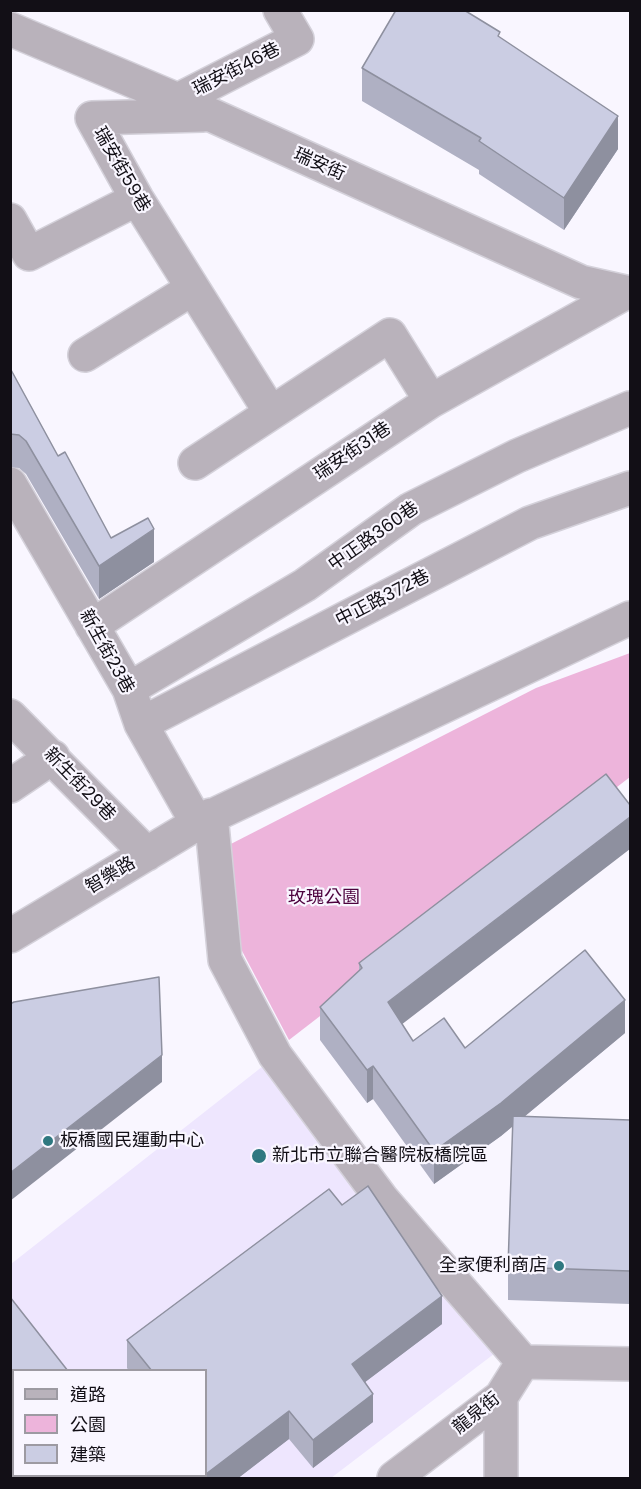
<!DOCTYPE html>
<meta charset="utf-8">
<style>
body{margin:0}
#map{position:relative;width:641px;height:1489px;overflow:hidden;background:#f9f6ff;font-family:Poppins,"Noto Sans TC",sans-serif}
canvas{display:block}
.frame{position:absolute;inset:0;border:12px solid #120f16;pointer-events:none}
.legend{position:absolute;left:12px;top:1369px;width:195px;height:108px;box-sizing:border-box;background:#f9f6ff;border:2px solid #9d9aa2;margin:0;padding:8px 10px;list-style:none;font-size:18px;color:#120f16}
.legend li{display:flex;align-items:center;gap:12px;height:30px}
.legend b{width:30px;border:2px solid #9d9aa2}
</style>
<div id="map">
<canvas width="641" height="1489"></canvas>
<div class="frame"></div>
<ul class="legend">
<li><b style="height:8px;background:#b9b2bb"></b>道路</li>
<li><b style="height:16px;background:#edb4db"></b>公園</li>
<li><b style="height:16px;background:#cbcde3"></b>建築</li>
</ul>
</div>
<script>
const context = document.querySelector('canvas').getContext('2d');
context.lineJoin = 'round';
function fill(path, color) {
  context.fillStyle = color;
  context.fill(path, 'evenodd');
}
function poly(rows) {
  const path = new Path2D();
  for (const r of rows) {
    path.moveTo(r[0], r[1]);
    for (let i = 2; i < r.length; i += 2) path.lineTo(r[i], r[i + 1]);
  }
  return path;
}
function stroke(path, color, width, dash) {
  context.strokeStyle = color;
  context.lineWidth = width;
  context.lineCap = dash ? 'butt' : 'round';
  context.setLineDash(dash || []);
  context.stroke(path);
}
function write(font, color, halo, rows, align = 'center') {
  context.font = font + ' Poppins,"Noto Sans TC",sans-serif';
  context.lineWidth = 4.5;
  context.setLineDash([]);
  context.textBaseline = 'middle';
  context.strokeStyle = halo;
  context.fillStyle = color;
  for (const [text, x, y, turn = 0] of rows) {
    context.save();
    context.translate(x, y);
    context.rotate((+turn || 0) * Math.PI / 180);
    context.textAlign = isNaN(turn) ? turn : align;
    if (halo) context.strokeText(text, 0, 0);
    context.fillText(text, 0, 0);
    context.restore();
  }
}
fill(poly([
 [286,1048,511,1341,331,1478,11,1478,11,1264],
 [14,1370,206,1370,206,1476,14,1476]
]), '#eee6fe');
fill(poly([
 [630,653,630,777,289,1040,241,949,223,848,536,688]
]), '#edb4db');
const minor = poly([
 [10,29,178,100,581,282,630,293],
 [178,100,297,39,280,10],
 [203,115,92,118,137,199,271,413],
 [10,220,29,254,137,199],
 [85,355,192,289],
 [195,463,390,335,431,401],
 [10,484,129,689,141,724,197,823,630,618],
 [92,626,431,401,623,294],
 [129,689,305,585,411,509,517,456,630,408],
 [10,716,147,854],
 [141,724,530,523,630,488],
 [10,786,53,757],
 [10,936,211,815,225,960,275,1055,382,1199,523,1362],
 [501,1397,501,1478],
 [394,1478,501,1397,523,1362,630,1364]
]);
stroke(minor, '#d4d1da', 36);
stroke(minor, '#b9b2bb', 33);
fill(poly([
 [500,38,618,149,564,230,479,174,479,170,362,101,362,68],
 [10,368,58,456,111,538,154,562,99,599,26,474,19,468,10,467],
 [359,963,402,1024,413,1041,465,1048,625,1033,524,1117,630,1120,630,1304,508,1300,508,1267,513,1126,501,1136,434,1184,373,1099,367,1103,320,1040,320,1007,359,971],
 [342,1205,442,1324,365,1382,373,1422,313,1468,289,1439,237,1479,44,1479,41,1476,206,1476,206,1371,129,1371,127,1368,127,1340],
 [10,1297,14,1371,14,1440,10,1436]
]), '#afb0c3');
fill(poly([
 [618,116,618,149,564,230,564,198],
 [154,529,154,562,99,599,99,566],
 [630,817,630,849,388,1035,388,1002],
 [625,1000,625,1033,501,1136,434,1184,434,1151],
 [162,1055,162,1082,10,1201,10,1173],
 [373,1066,373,1099,367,1103,367,1070],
 [442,1296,442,1324,352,1392,352,1364],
 [373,1394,373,1422,313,1468,313,1440],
 [289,1411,289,1439,237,1479,199,1479,203,1476,206,1476,206,1474]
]), '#8e909f');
const building = poly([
 [396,10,464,10,500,32,498,36,618,116,564,198,479,141,481,138,362,68,396,10],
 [10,368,58,456,65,452,111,538,148,518,154,529,99,566,26,441,19,435,10,434,10,368],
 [606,774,630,805,630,817,388,1002,413,1041,444,1018,465,1048,585,950,625,1000,501,1103,434,1151,373,1066,367,1070,320,1007,362,968,359,963,606,774],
 [159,977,162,1055,10,1173,10,1004,14,1002,159,977],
 [513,1116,630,1120,630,1271,508,1267,513,1116],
 [368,1186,442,1296,352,1364,373,1394,313,1440,289,1411,206,1474,206,1371,152,1371,127,1340,329,1189,342,1205,368,1186],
 [10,1297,68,1371,14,1371,14,1412,10,1408,10,1297],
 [63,1476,203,1476,199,1479,66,1479,63,1476]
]);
fill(building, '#cbcde3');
stroke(building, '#8e909f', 1.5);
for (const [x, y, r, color] of [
 [48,1141,6,"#2f7880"],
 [259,1156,8,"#2f7880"],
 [559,1266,6,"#2f7880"]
]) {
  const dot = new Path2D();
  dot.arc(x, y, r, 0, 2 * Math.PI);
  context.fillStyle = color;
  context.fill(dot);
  stroke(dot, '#f9f6ff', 2);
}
write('18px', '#120f16', '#f9f6ff', [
 ["瑞安街46巷",237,70,-27],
 ["瑞安街",319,165,24],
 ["瑞安街59巷",121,170,60],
 ["瑞安街31巷",353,452,-34],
 ["中正路360巷",374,537,-35],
 ["中正路372巷",383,599,-27],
 ["新生街23巷",106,652,61],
 ["新生街29巷",79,785,46],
 ["智樂路",111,876,-31],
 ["龍泉街",477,1414,-39]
]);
write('18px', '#4d023e', '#f9f6ff', [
 ["玫瑰公園",324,898]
]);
write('18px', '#120f16', '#f9f6ff', [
 ["板橋國民運動中心",60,1141],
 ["新北市立聯合醫院板橋院區",272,1156],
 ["全家便利商店",547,1266,"right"]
], 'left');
</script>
